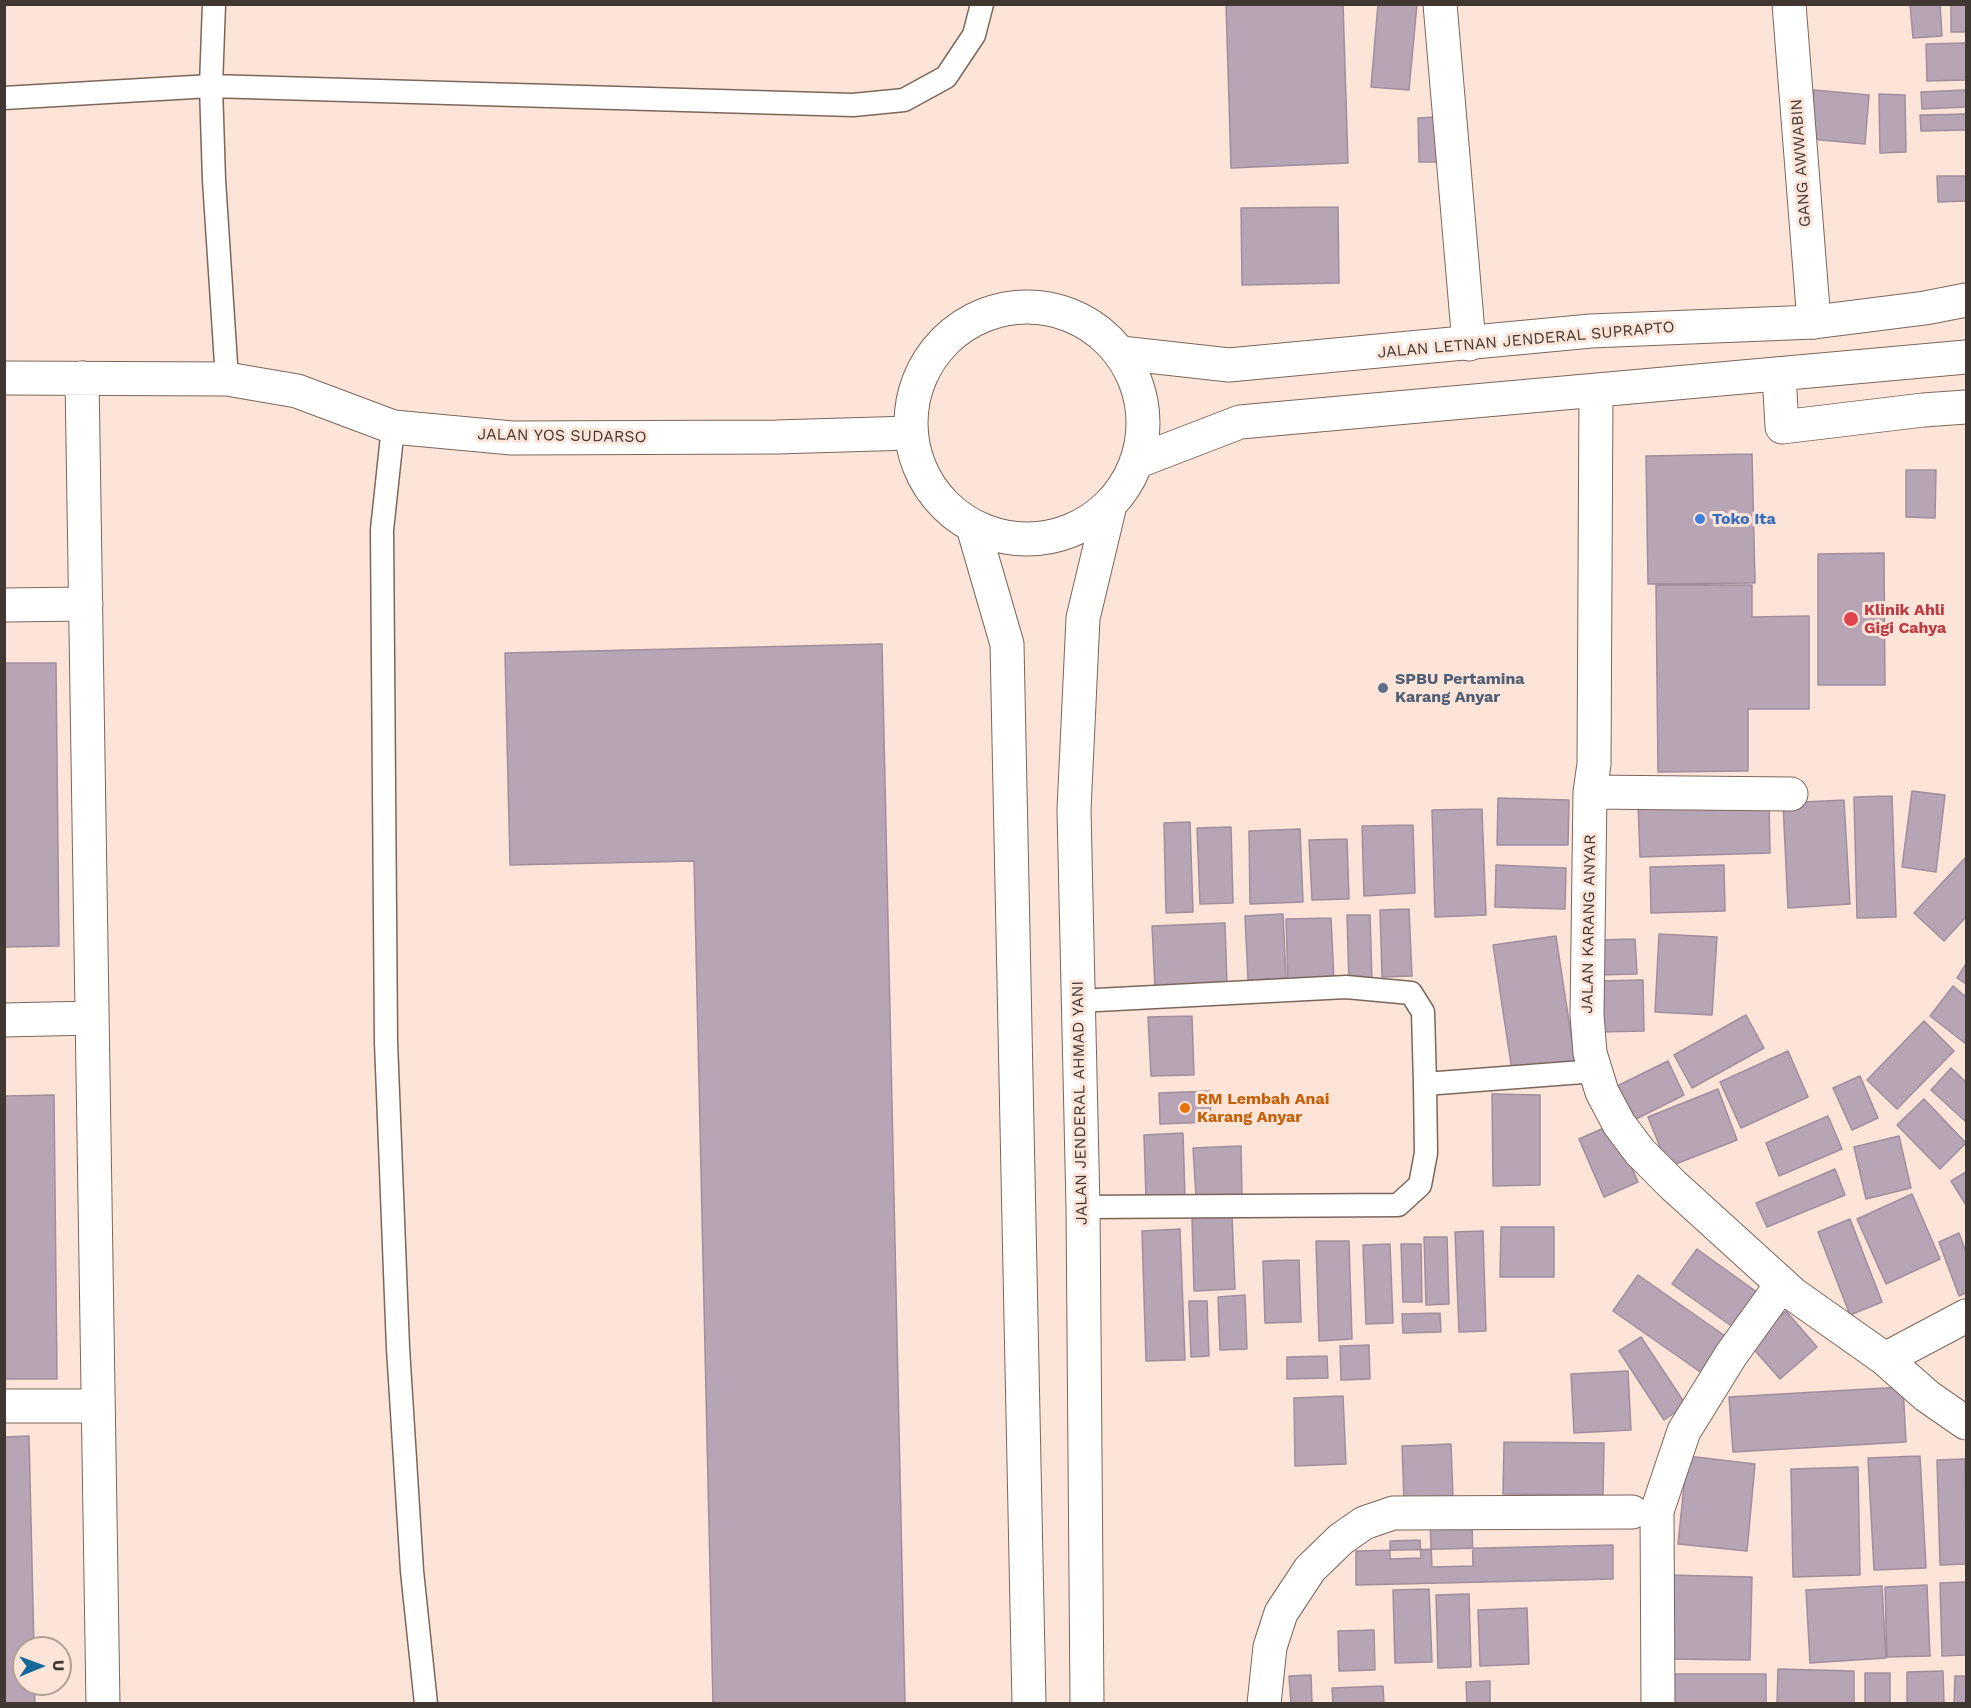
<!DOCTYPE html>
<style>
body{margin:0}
#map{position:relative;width:1971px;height:1708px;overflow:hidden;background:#fce4d8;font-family:"Work Sans",sans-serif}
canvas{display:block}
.frame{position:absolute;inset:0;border:6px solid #403732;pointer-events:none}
.north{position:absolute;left:12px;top:1636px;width:60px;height:60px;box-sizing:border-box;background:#fce4d8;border:2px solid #b19f96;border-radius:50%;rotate:89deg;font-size:16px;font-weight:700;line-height:24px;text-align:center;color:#403732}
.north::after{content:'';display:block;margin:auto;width:21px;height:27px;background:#156899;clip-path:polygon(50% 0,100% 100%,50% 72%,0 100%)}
</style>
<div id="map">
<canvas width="1971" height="1708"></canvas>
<div class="frame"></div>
<div class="north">U</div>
</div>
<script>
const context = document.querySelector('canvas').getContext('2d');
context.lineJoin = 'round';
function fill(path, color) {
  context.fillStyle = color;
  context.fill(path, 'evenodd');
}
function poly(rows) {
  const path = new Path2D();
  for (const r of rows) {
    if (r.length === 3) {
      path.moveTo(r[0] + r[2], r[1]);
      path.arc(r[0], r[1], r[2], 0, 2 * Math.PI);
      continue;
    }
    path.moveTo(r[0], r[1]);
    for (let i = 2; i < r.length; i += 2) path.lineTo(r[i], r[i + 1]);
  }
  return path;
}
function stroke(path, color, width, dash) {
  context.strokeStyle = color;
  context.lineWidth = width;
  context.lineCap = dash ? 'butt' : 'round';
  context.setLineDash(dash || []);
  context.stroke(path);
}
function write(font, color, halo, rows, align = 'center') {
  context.font = font + ' "Work Sans",sans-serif';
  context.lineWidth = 6;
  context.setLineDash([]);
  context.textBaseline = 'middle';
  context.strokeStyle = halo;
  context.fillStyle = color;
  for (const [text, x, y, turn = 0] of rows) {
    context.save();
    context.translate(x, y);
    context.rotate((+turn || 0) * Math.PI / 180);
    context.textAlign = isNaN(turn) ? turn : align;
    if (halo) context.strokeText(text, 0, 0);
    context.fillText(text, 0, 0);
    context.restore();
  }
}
const building = poly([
 [1226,4,1343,4,1348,163,1231,168,1226,4],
 [1378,4,1417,4,1409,90,1371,87,1378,4],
 [1910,4,1940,4,1942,36,1913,38,1910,4],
 [1951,4,1966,4,1966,32,1951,32,1951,4],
 [1966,43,1966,80,1927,81,1926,44,1966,43],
 [1814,90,1869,95,1865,144,1810,139,1814,90],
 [1966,90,1966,107,1922,109,1921,92,1966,90],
 [1879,94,1905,95,1906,152,1880,153,1879,94],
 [1966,114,1966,130,1921,131,1920,115,1966,114],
 [1437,117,1438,162,1419,162,1418,118,1437,117],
 [1937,176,1966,176,1966,201,1938,202,1937,176],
 [1338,207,1339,283,1242,285,1241,208,1338,207],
 [1752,454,1755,583,1648,584,1646,456,1752,454],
 [1906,470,1936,470,1935,518,1906,517,1906,470],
 [1884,553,1885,685,1818,685,1818,554,1884,553],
 [1656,585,1752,585,1752,617,1809,616,1809,709,1748,709,1748,771,1658,772,1656,585],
 [882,644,905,1704,713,1704,694,861,510,865,505,653,882,644],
 [4,663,56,663,59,946,4,947,4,663],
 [1912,791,1945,795,1936,872,1902,867,1912,791],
 [1892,796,1896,917,1857,918,1854,797,1892,796],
 [1498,798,1569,800,1568,845,1497,845,1498,798],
 [1769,799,1770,853,1640,857,1638,803,1769,799],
 [1844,800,1850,904,1788,908,1783,803,1844,800],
 [1482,809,1486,915,1435,917,1432,810,1482,809],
 [1190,822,1193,912,1166,913,1164,823,1190,822],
 [1413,825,1415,893,1364,896,1362,826,1413,825],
 [1231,827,1233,903,1200,904,1197,828,1231,827],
 [1300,829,1303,902,1250,904,1249,831,1300,829],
 [1347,839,1349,899,1312,900,1309,840,1347,839],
 [1966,857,1966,917,1944,941,1914,913,1966,857],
 [1496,865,1566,868,1565,909,1495,907,1496,865],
 [1724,865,1725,911,1651,913,1650,867,1724,865],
 [1409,909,1412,976,1382,977,1380,910,1409,909],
 [1283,914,1286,978,1248,980,1245,916,1283,914],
 [1347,915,1370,915,1372,982,1349,983,1347,915],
 [1331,918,1334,981,1288,983,1286,919,1331,918],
 [1225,923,1227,985,1155,987,1152,926,1225,923],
 [1659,934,1717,937,1712,1015,1655,1012,1659,934],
 [1556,936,1575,1061,1512,1071,1493,945,1556,936],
 [1635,939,1637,974,1598,975,1597,940,1635,939],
 [1966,964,1966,984,1957,978,1966,964],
 [1643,980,1644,1031,1598,1032,1597,981,1643,980],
 [1953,986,1966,997,1966,1044,1930,1016,1953,986],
 [1746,1015,1764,1048,1692,1088,1674,1055,1746,1015],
 [1192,1016,1194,1075,1151,1076,1148,1017,1192,1016],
 [1924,1021,1954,1051,1897,1109,1867,1080,1924,1021],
 [1788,1051,1808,1097,1741,1128,1720,1082,1788,1051],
 [1668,1061,1684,1095,1632,1121,1615,1087,1668,1061],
 [1951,1068,1966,1082,1966,1122,1931,1090,1951,1068],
 [1860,1076,1878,1118,1852,1130,1833,1088,1860,1076],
 [1718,1089,1737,1140,1668,1167,1648,1117,1718,1089],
 [1210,1091,1211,1122,1160,1124,1159,1093,1210,1091],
 [1492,1094,1540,1095,1540,1185,1493,1186,1492,1094],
 [54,1095,57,1379,4,1379,4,1096,54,1095],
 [1924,1099,1966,1143,1940,1169,1897,1125,1924,1099],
 [1828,1116,1842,1149,1779,1176,1766,1143,1828,1116],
 [1613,1124,1638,1182,1604,1197,1579,1139,1613,1124],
 [1183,1133,1185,1197,1146,1199,1144,1135,1183,1133],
 [1899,1136,1911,1188,1866,1199,1854,1147,1899,1136],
 [1241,1146,1242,1195,1196,1196,1193,1148,1241,1146],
 [1835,1169,1845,1195,1767,1227,1756,1203,1835,1169],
 [1966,1172,1966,1205,1951,1181,1966,1172],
 [1912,1194,1940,1259,1886,1284,1857,1219,1912,1194],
 [1232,1216,1235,1289,1194,1291,1192,1217,1232,1216],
 [1850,1219,1882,1302,1850,1315,1818,1232,1850,1219],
 [1501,1227,1554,1227,1554,1277,1500,1277,1501,1227],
 [1180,1229,1185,1360,1146,1361,1142,1231,1180,1229],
 [1483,1231,1486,1331,1459,1332,1455,1232,1483,1231],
 [1959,1233,1966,1252,1966,1293,1959,1296,1939,1242,1959,1233],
 [1424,1237,1447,1237,1449,1304,1426,1305,1424,1237],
 [1316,1241,1349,1241,1352,1339,1319,1341,1316,1241],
 [1390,1244,1393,1323,1366,1324,1363,1245,1390,1244],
 [1401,1244,1421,1244,1422,1302,1403,1302,1401,1244],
 [1697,1249,1761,1295,1737,1330,1672,1284,1697,1249],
 [1299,1260,1301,1322,1265,1323,1263,1261,1299,1260],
 [1638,1275,1731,1340,1706,1376,1613,1311,1638,1275],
 [1245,1295,1247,1349,1220,1350,1218,1297,1245,1295],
 [1189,1301,1207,1301,1209,1356,1191,1357,1189,1301],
 [1786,1311,1817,1347,1780,1379,1749,1344,1786,1311],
 [1440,1313,1441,1332,1403,1333,1402,1314,1440,1313],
 [1641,1337,1686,1405,1664,1420,1619,1351,1641,1337],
 [1369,1345,1370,1379,1341,1380,1340,1346,1369,1345],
 [1327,1356,1328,1378,1287,1379,1287,1357,1327,1356],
 [1628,1371,1631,1430,1574,1433,1571,1374,1628,1371],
 [1903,1387,1906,1442,1733,1452,1729,1397,1903,1387],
 [1343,1396,1346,1464,1295,1466,1294,1398,1343,1396],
 [29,1436,34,1648,24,1648,24,1684,34,1684,35,1704,4,1704,4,1437,29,1436],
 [1504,1442,1604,1443,1603,1495,1503,1494,1504,1442],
 [1451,1444,1453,1498,1404,1500,1402,1446,1451,1444],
 [1687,1456,1755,1464,1747,1551,1678,1544,1687,1456],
 [1920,1456,1926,1568,1874,1570,1868,1458,1920,1456],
 [1965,1459,1966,1564,1940,1565,1937,1460,1965,1459],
 [1858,1467,1860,1575,1793,1577,1791,1469,1858,1467],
 [1472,1521,1473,1566,1432,1567,1430,1523,1472,1521],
 [1420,1540,1421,1558,1390,1559,1390,1541,1420,1540],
 [1613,1545,1613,1579,1356,1585,1356,1551,1613,1545],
 [1668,1575,1752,1577,1750,1660,1666,1659,1668,1575],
 [1966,1582,1966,1655,1942,1656,1940,1583,1966,1582],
 [1927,1585,1930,1656,1887,1657,1885,1587,1927,1585],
 [1882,1586,1886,1658,1810,1663,1806,1590,1882,1586],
 [1429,1589,1432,1662,1395,1663,1393,1590,1429,1589],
 [1469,1594,1471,1667,1438,1668,1436,1595,1469,1594],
 [1527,1608,1529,1664,1480,1666,1478,1610,1527,1608],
 [1374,1630,1375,1670,1339,1671,1338,1631,1374,1630],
 [1778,1669,1854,1671,1854,1704,1777,1704,1778,1669],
 [1943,1671,1944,1704,1907,1704,1907,1672,1943,1671],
 [1865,1673,1890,1673,1890,1704,1865,1704,1865,1673],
 [1667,1674,1766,1674,1766,1704,1667,1704,1667,1674],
 [1311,1675,1312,1704,1291,1704,1289,1676,1311,1675],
 [1955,1676,1966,1676,1966,1704,1954,1704,1955,1676],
 [1490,1681,1490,1704,1467,1704,1466,1682,1490,1681],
 [1383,1686,1384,1704,1333,1704,1332,1688,1383,1686]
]);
fill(building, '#b7a5b6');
stroke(building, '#a08e9e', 1.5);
const service = poly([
 [214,4,211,86,214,180,227,379],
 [4,98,211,86,853,105,904,100,946,77,974,35,982,4],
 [393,427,382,530,386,1042,398,1348,412,1571,426,1704],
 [1078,1001,1346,987,1411,993,1423,1012,1425,1084],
 [1083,1207,1398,1205,1420,1185,1426,1153,1425,1084,1596,1071]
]);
const minor = poly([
 [1440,4,1469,344],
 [1789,4,1814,322],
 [1779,374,1782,427,1923,410,1966,407],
 [4,378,227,379,297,391,393,427,512,438,776,437,911,433],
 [82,378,103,1704],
 [1596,391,1594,764,1590,792,1587,1015,1590,1053,1602,1092,1619,1124,1640,1152,1673,1185,1793,1294,1885,1359,1966,1316],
 [4,605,86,604],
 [1590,792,1791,794],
 [4,1020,92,1018],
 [1885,1359,1927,1396,1966,1423],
 [4,1406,98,1406],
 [1264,1704,1270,1647,1281,1613,1310,1569,1341,1539,1364,1523,1393,1513,1632,1512],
 [1658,1704,1657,1511,1684,1431,1731,1355,1782,1284]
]);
const secondary = poly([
 [1027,423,116],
 [1121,353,1229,365,1591,331,1814,322,1925,308,1966,300],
 [1136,462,1240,422,1966,357],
 [973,527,1007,644,1029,1704],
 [1087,1704,1083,1207,1074,810,1083,618,1110,505]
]);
stroke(service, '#7b665c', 25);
stroke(minor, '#7b665c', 35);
stroke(secondary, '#7b665c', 35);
stroke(service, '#fff', 22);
stroke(minor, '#fff', 33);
stroke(secondary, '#fff', 33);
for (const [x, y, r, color] of [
 [1700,519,6,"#3f7fe0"],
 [1851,619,8,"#e0444e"],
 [1383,688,6,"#5c6f8a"],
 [1185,1108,6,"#e8710a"]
]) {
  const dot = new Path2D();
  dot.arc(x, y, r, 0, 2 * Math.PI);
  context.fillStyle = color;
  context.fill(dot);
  stroke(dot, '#fce4d8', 2);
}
write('16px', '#403732', '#fce4d8', [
 ["GANG AWWABIN",1801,163,-94],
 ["JALAN LETNAN JENDERAL SUPRAPTO",1526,340,-5],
 ["JALAN YOS SUDARSO",562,436,1],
 ["JALAN KARANG ANYAR",1589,924,-89],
 ["JALAN JENDERAL AHMAD YANI",1080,1103,-91]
]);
write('bold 16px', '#366cbe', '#fce4d8', [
 ["Toko Ita",1712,519]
], 'left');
write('bold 16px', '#be3a42', '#fce4d8', [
 ["Klinik Ahli",1864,610],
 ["Gigi Cahya",1864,628]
], 'left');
write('bold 16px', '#4e5e75', '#fce4d8', [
 ["SPBU Pertamina",1395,679],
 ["Karang Anyar",1395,697]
], 'left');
write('bold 16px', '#c56008', '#fce4d8', [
 ["RM Lembah Anai",1197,1099],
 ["Karang Anyar",1197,1117]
], 'left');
</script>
